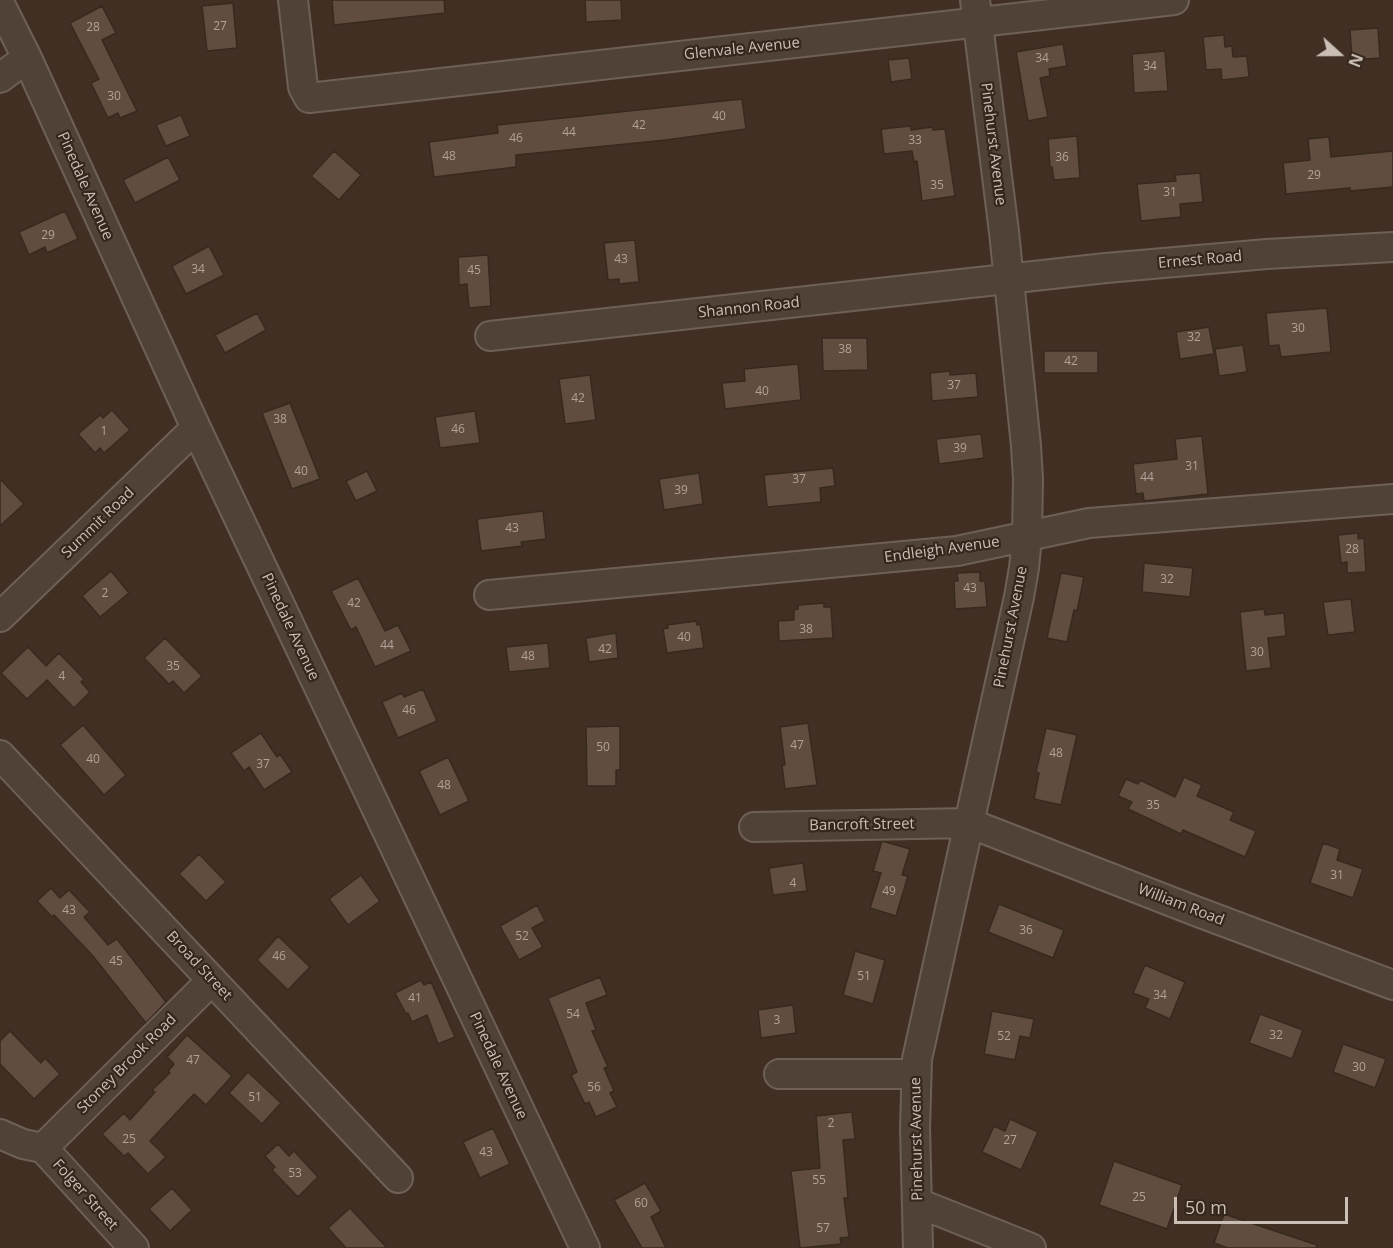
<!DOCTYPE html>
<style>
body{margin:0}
#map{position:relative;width:1393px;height:1248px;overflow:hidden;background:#412f24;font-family:"Open Sans",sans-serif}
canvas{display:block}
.north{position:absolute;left:1309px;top:24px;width:60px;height:60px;-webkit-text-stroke:4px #36271d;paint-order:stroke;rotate:111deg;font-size:16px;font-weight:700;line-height:24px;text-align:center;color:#cbbeb5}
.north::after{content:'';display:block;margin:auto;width:21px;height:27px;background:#cbbeb5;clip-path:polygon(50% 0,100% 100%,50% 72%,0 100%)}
.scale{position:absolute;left:1174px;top:1197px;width:174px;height:27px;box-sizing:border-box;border:3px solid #cbbeb5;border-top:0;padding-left:8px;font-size:18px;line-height:21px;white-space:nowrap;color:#cbbeb5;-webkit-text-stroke:4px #36271d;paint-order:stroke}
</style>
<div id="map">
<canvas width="1393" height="1248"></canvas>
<div class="north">N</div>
<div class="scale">50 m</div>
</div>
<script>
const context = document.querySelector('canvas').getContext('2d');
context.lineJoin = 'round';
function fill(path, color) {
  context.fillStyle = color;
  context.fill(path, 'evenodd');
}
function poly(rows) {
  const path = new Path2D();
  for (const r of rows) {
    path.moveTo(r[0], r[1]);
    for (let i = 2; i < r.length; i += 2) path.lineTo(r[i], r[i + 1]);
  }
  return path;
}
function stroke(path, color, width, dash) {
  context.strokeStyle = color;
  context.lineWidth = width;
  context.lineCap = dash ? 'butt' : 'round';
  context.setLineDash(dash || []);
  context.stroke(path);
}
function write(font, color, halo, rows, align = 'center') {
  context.font = font + ' "Open Sans",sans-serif';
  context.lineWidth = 4.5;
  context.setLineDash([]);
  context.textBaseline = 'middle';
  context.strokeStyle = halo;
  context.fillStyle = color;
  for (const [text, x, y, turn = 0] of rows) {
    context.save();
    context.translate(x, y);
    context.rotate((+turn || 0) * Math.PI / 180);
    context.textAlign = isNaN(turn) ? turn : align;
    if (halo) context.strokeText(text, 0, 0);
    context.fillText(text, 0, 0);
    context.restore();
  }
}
const building = poly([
 [332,0,444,0,445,13,334,25,332,0],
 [585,0,621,0,622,20,586,22,585,0],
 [233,3,237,48,207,51,202,6,233,3],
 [102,6,116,33,102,40,137,111,120,118,118,113,108,118,91,83,99,79,70,23,102,6],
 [1378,28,1380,58,1352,60,1350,30,1378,28],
 [1224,35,1225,47,1232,46,1233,57,1247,56,1249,77,1222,80,1221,69,1206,70,1203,37,1224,35],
 [1063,44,1067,66,1049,69,1050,76,1040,78,1048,117,1028,121,1016,52,1063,44],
 [1165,51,1168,91,1134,93,1132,54,1165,51],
 [909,58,912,79,891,82,888,60,909,58],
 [742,99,746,129,666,140,516,155,516,167,434,177,429,142,498,133,497,125,742,99],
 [181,115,190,136,166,146,156,125,181,115],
 [911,126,911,130,932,127,933,130,945,129,955,196,922,201,917,161,914,162,912,151,884,154,881,129,911,126],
 [1077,136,1080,178,1054,180,1052,167,1050,167,1048,139,1077,136],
 [1329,137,1331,157,1393,151,1393,187,1350,191,1350,188,1286,194,1283,163,1310,160,1308,139,1329,137],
 [334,151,361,175,339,200,311,176,334,151],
 [168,157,180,180,135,203,123,180,168,157],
 [1200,173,1203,202,1180,204,1181,217,1141,221,1137,184,1176,181,1175,175,1200,173],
 [65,211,78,239,47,253,45,247,29,255,19,232,65,211],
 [635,240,639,282,619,284,619,279,608,280,604,243,635,240],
 [209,246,224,275,186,294,172,266,209,246],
 [488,255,491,306,469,308,467,284,459,285,458,257,488,255],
 [1327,308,1331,352,1281,357,1279,345,1269,346,1266,313,1327,308],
 [257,313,266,330,225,353,215,335,257,313],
 [1209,327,1214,354,1180,359,1176,332,1209,327],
 [822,338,867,338,868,370,823,371,822,338],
 [1243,345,1247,372,1219,376,1215,349,1243,345],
 [1044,351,1098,351,1098,373,1044,373,1044,351],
 [798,364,801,400,725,409,722,383,745,381,744,369,798,364],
 [950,371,950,375,976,373,978,397,932,401,930,373,950,371],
 [590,375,596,420,565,424,559,379,590,375],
 [290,403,320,479,292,489,262,413,290,403],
 [112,410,130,430,104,453,100,448,95,453,78,434,100,415,103,418,112,410],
 [475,411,480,443,440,448,435,417,475,411],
 [981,434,984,458,939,464,936,439,981,434],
 [1202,436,1208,494,1144,501,1143,493,1136,494,1133,464,1177,459,1175,439,1202,436],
 [833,468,835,486,820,488,821,502,767,507,764,475,833,468],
 [367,471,377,491,356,501,346,481,367,471],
 [699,473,703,504,664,510,659,479,699,473],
 [0,479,24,504,0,526,0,479],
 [543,511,546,539,521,542,522,546,481,551,477,519,543,511],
 [1358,533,1358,539,1364,538,1366,572,1347,573,1347,562,1341,563,1338,535,1358,533],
 [1144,563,1193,568,1190,597,1142,592,1144,563],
 [111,571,129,593,100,617,82,596,111,571],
 [980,572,980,581,985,581,987,607,955,609,954,581,958,581,957,573,980,572],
 [1061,573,1084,577,1077,611,1074,610,1067,642,1047,638,1061,573],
 [358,578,385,631,398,625,411,651,375,667,356,627,351,630,331,591,358,578],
 [1351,599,1355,632,1328,635,1323,602,1351,599],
 [824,603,824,607,831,607,833,638,779,641,778,621,794,620,794,610,798,609,798,605,824,603],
 [1264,609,1265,615,1284,613,1286,636,1268,638,1271,668,1246,671,1240,612,1264,609],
 [696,621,697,625,700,624,704,648,667,653,663,629,668,628,667,625,696,621],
 [616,633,618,658,589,662,586,638,616,633],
 [165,638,202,676,184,693,173,681,169,684,144,658,165,638],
 [548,643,550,668,509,672,506,647,548,643],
 [28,647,46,666,59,653,84,679,81,682,90,692,74,708,47,680,27,699,1,673,28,647],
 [423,689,437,721,398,738,382,702,402,693,404,697,423,689],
 [808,723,817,785,785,789,782,765,785,765,780,727,808,723],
 [83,725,126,775,104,795,60,745,83,725],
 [620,726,620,770,616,770,616,786,587,786,586,727,620,726],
 [1046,728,1077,735,1061,805,1034,799,1039,773,1036,772,1046,728],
 [261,733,277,757,280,754,292,772,264,790,249,767,244,771,231,753,261,733],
 [448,757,469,801,440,815,419,771,448,757],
 [1184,777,1202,785,1197,796,1234,812,1230,820,1256,831,1245,857,1183,830,1181,834,1128,809,1132,802,1118,796,1126,779,1138,784,1140,780,1175,797,1184,777],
 [882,841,910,849,902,875,908,876,896,916,870,908,881,873,873,871,882,841],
 [1323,843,1340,849,1337,860,1363,869,1353,898,1310,883,1323,843],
 [199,854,226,882,206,901,179,874,199,854],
 [803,863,807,891,773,895,769,868,803,863],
 [361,875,380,901,348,925,329,899,361,875],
 [51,888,60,898,69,890,90,912,84,917,108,945,117,939,166,1002,146,1023,92,955,54,915,52,917,37,901,51,888],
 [999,904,1064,930,1053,958,988,932,999,904],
 [537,905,545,921,532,928,543,947,519,960,500,926,537,905],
 [278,936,310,967,288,990,257,960,278,936],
 [855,951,885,960,873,1004,843,995,855,951],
 [1145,965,1185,982,1170,1019,1145,1008,1149,999,1133,993,1145,965],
 [600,977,607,995,586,1003,596,1030,592,1031,608,1067,604,1068,614,1091,610,1093,617,1107,596,1117,589,1102,585,1104,571,1075,577,1072,548,998,600,977],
 [421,980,424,985,431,982,455,1037,438,1044,427,1015,412,1022,408,1013,406,1014,395,993,421,980],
 [793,1005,796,1033,761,1038,758,1010,793,1005],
 [992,1011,1034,1019,1030,1038,1020,1036,1015,1060,984,1054,992,1011],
 [1260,1014,1303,1030,1292,1059,1249,1043,1260,1014],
 [10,1031,41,1063,45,1058,60,1074,34,1099,0,1064,0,1041,10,1031],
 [187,1035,232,1076,206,1105,194,1094,150,1141,166,1157,148,1174,128,1153,124,1156,102,1134,124,1113,130,1120,155,1092,152,1090,170,1073,168,1071,174,1064,167,1057,187,1035],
 [1343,1044,1386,1059,1375,1088,1333,1072,1343,1044],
 [248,1072,281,1103,262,1124,229,1093,248,1072],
 [852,1112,855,1139,843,1140,848,1198,844,1198,849,1237,840,1238,841,1244,800,1248,791,1171,820,1168,816,1116,852,1112],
 [1010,1119,1038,1132,1021,1170,982,1152,994,1126,1005,1131,1010,1119],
 [493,1128,510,1164,480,1178,463,1142,493,1128],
 [278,1144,289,1156,294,1151,318,1177,298,1197,272,1170,275,1167,265,1156,278,1144],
 [1114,1161,1182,1185,1167,1229,1099,1205,1114,1161],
 [645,1183,661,1211,651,1217,666,1248,642,1248,614,1200,645,1183],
 [172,1188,192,1210,170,1231,149,1209,172,1188],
 [350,1208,387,1248,346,1248,328,1228,350,1208],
 [1224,1214,1317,1245,1316,1248,1228,1248,1214,1243,1224,1214]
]);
fill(building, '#614d3f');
stroke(building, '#38291f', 1.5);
const minor = poly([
 [293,0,303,87,309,98,1174,0],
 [0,4,27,58,196,428,585,1248],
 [0,78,27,58],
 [490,336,1106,268,1267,254,1393,247],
 [489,595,957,551,1089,523,1393,499],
 [0,617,196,428],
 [0,755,398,1178],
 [754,827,969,823,1198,912,1393,985],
 [779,1074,916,1074],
 [0,1134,23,1144,43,1148,134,1248],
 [43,1148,212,980],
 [918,1203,1031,1248],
 [918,1248,915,1128,917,1059,1019,597,1024,568,1027,537,1028,479,1026,446,1004,232,975,0]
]);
stroke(minor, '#6e6056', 32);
stroke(minor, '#514238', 28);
write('12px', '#b0a298', null, [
 ["27",220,27],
 ["28",93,28],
 ["34",1042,59],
 ["34",1150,67],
 ["30",114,97],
 ["40",719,117],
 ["42",639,126],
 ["44",569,133],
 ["46",516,139],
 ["33",915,141],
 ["48",449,157],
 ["36",1062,158],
 ["29",1314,176],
 ["35",937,186],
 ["31",1170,193],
 ["29",48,236],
 ["43",621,260],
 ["34",198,270],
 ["45",474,271],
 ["30",1298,329],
 ["32",1194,338],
 ["38",845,350],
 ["42",1071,362],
 ["37",954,386],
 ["40",762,392],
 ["42",578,399],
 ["38",280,420],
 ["46",458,430],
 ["1",104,432],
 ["39",960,449],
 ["31",1192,467],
 ["40",301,472],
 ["44",1147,478],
 ["37",799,480],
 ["39",681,491],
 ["43",512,529],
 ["28",1352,550],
 ["32",1167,580],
 ["43",970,589],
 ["2",105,594],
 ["42",354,604],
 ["38",806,630],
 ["40",684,638],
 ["44",387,646],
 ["42",605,650],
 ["30",1257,653],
 ["48",528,657],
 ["35",173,667],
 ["4",62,677],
 ["46",409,711],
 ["47",797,746],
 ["50",603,748],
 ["48",1056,754],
 ["40",93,760],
 ["37",263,765],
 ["48",444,786],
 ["35",1153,806],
 ["31",1337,876],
 ["4",793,884],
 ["49",889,892],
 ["43",69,911],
 ["36",1026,931],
 ["52",522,937],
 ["46",279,957],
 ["45",116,962],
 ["51",864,977],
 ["34",1160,996],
 ["41",415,999],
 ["54",573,1015],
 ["3",777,1021],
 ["32",1276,1036],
 ["52",1004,1037],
 ["47",193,1061],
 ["30",1359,1068],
 ["56",594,1088],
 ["51",255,1098],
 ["2",831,1124],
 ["25",129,1140],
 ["27",1010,1141],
 ["43",486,1153],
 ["53",295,1174],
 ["55",819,1181],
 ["25",1139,1198],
 ["60",641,1204],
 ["57",823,1229]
]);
write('15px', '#cbbeb5', '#36271d', [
 ["Glenvale Avenue",742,49,-6],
 ["Pinehurst Avenue",993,144,83],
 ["Pinedale Avenue",85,186,66],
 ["Ernest Road",1200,260,-5],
 ["Shannon Road",749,308,-6],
 ["Summit Road",98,523,-44],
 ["Endleigh Avenue",942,550,-8],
 ["Pinedale Avenue",290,627,65],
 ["Pinehurst Avenue",1011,627,-79],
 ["Bancroft Street",862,825,-1],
 ["William Road",1181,905,21],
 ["Broad Street",199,966,47],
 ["Stoney Brook Road",127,1064,-45],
 ["Pinedale Avenue",498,1066,65],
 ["Pinehurst Avenue",917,1139,-91],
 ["Folger Street",85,1195,48]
]);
</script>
